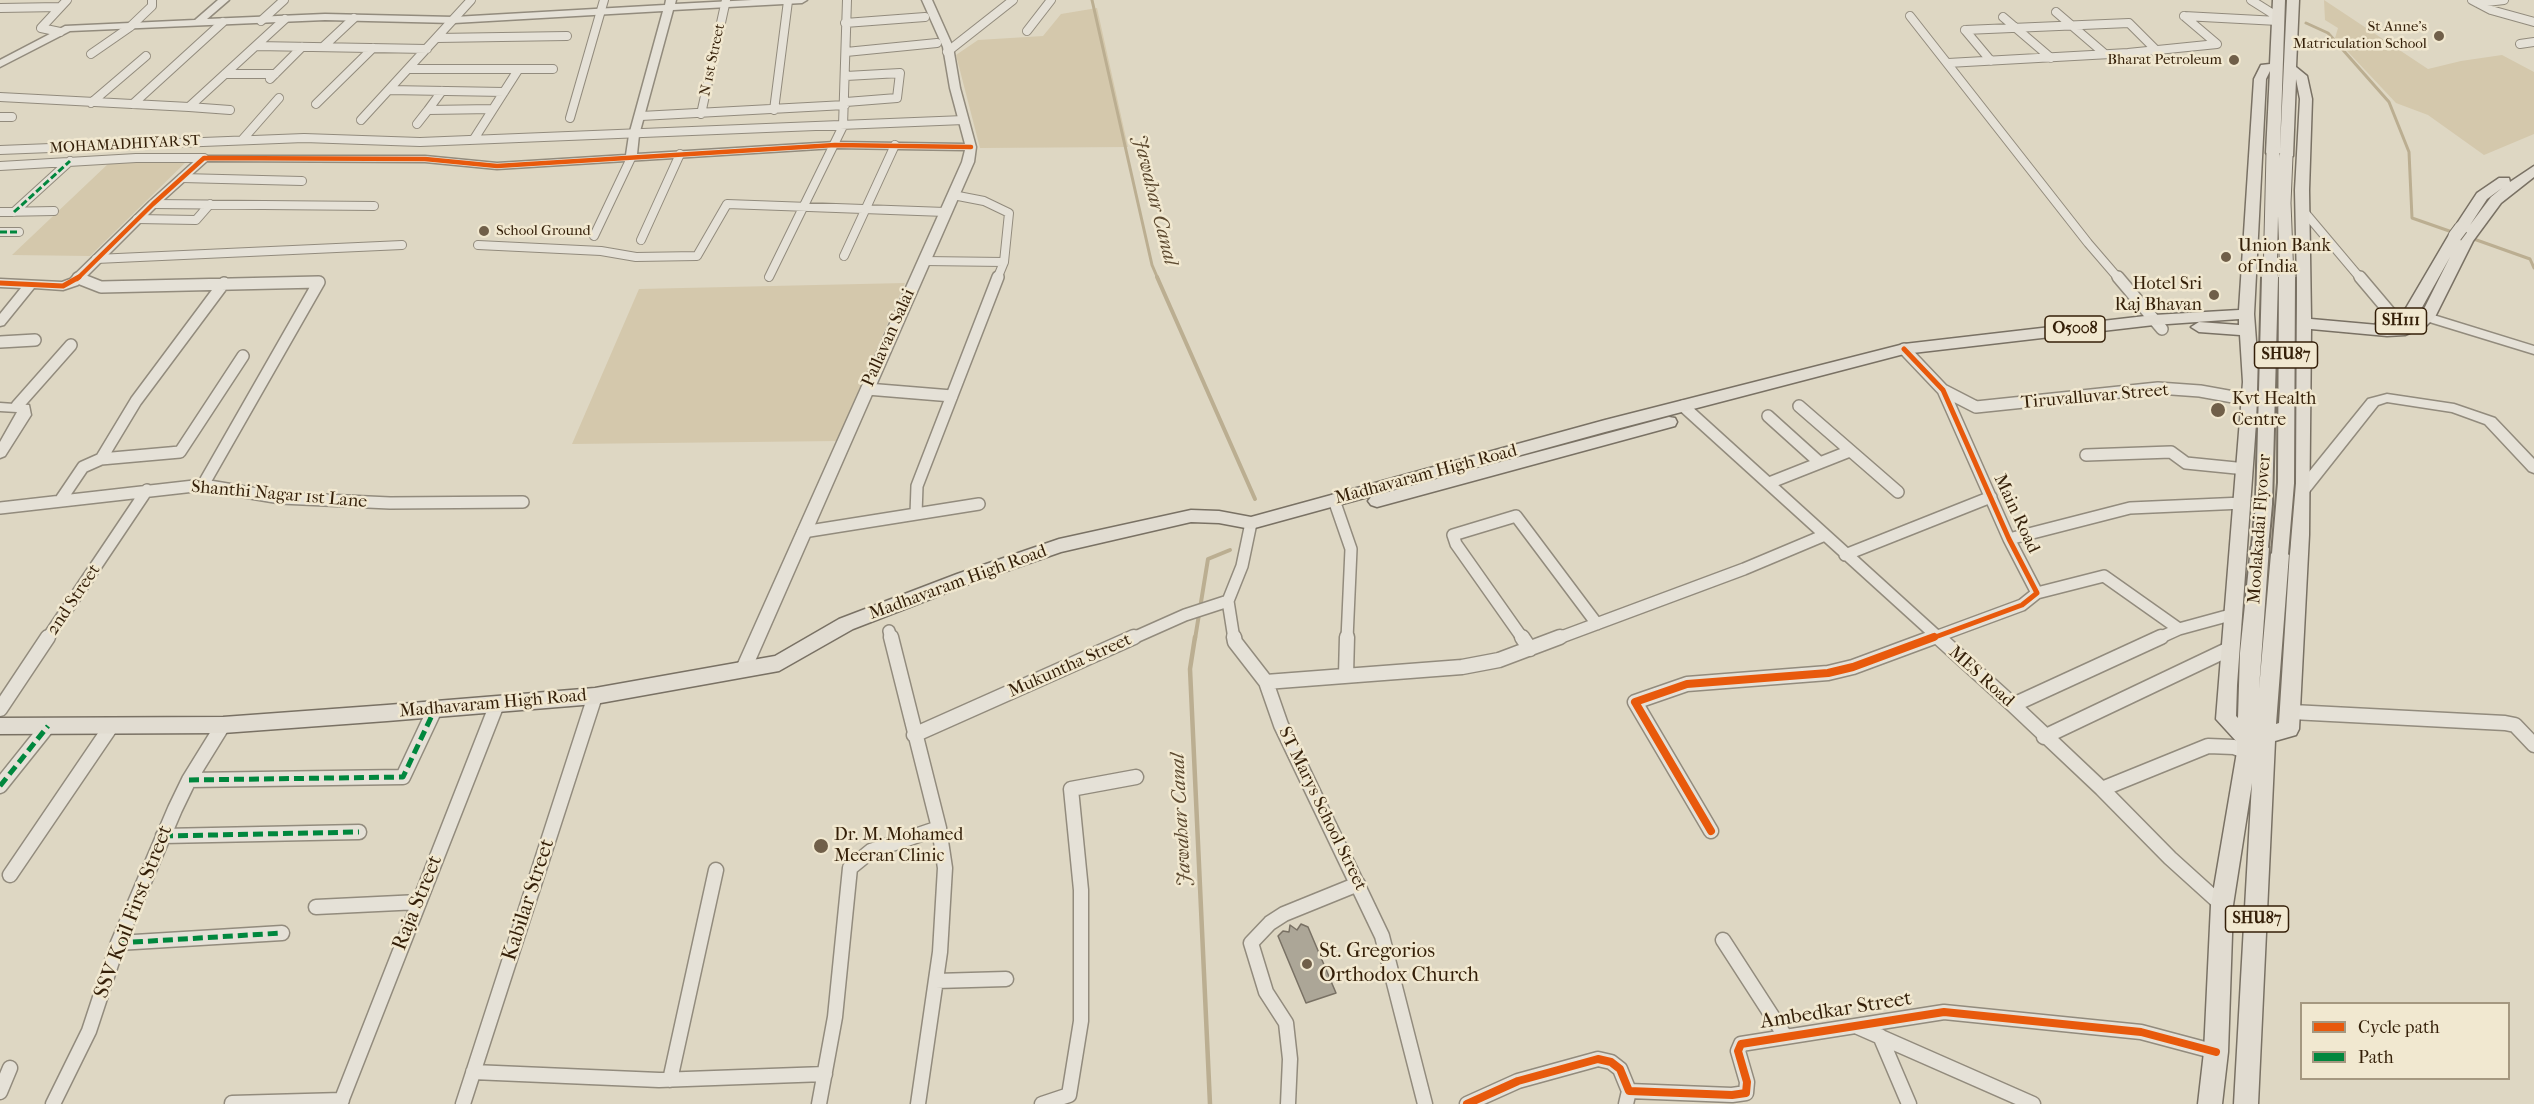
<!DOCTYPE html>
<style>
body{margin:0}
#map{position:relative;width:2534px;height:1104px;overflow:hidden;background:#ded7c3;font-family:"IM FELL French Canon",serif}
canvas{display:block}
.legend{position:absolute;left:2300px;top:1002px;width:210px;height:78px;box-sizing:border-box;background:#f1e8d0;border:2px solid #a59880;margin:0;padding:8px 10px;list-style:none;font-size:18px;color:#341f08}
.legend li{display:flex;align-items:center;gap:12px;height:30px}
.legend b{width:30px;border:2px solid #a59880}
</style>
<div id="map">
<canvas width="2534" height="1104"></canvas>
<ul class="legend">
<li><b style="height:8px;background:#e8590c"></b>Cycle path</li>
<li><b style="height:8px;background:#00873e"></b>Path</li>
</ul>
</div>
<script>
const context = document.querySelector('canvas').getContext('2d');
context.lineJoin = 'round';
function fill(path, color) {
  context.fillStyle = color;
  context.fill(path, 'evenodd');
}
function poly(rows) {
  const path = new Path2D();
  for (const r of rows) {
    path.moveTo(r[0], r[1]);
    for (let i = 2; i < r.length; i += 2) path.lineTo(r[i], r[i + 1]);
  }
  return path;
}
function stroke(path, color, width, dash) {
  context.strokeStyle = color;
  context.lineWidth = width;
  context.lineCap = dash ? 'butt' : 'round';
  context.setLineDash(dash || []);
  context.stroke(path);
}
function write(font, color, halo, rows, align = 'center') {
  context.font = font + ' "IM FELL French Canon",serif';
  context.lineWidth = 5;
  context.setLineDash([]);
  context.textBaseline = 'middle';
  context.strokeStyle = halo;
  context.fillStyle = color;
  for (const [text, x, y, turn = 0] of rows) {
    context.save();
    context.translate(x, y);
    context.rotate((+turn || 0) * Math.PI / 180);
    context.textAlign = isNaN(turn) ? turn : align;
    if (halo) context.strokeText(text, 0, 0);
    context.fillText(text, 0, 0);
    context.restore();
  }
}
fill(poly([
 [2324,0,2428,69,2461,61,2502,55,2534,72,2534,134,2484,155,2428,115,2396,103,2335,38,2338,28,2325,20],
 [1097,8,1128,147,980,148,956,55,978,40,1043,36,1061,14],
 [188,160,90,256,12,255,109,163],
 [905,283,837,441,572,444,639,289]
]), '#d4c8ac');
stroke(poly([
 [1092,0,1152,265,1158,279],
 [2306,23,2328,33,2389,102,2409,152,2412,218,2455,233],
 [2471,238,2530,259,2534,268]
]), '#bbae91', 3);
stroke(poly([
 [1157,277,1255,499],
 [1195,639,1208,559,1230,550]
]), '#bbae91', 4);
stroke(poly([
 [1195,637,1190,669,1210,1104]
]), '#bbae91', 4.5);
const building = poly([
 [1301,924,1308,927,1336,993,1306,1003,1278,936,1283,931,1289,932,1290,925,1297,930,1301,924]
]);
fill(building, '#aca697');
stroke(building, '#797164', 1.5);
const minorFar2 = poly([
 [2251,0,2278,17],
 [2472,0,2491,10,2534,22],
 [2478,3,2504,0],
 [0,8,60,7],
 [2056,12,2105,54],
 [1910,16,2088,243,2119,279],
 [2184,16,2278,21],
 [2003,17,2051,58],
 [261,21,284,0],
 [845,23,925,17],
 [1965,30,2129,23,2156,50],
 [1965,30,1991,61],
 [1027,31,1051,0],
 [60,32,41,28,67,0],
 [437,38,567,36],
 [2520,44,2534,42],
 [256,46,427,49],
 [323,47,354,18],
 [846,52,937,43],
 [947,52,1013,0],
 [91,54,130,27,152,6,152,0],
 [1948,63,2128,53,2217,44,2184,16],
 [408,69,553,69],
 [225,74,275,74],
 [846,76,900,73,897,98,846,102],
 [270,79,302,47],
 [389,90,504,92],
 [442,91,428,110,493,109],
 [0,97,189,107],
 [91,103,146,56],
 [133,104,223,22],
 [316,104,373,48],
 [230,110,189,107,285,19],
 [774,110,788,1],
 [701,114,726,0],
 [641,116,845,105],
 [0,117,12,117],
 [570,118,604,0],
 [361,120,471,0],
 [417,124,428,110],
 [243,139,279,98],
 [474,139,518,70],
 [0,150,304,138,420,142,964,120],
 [0,166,136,158,204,158],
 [182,178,302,181],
 [953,195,984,201,1009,213,1004,262,997,279],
 [153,204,374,206],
 [2302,209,2361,279],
 [0,212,54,211],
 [14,212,70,161],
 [137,219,196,220,210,204],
 [0,232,19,232],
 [594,236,631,158],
 [641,240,680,154],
 [478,245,601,251,636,257,697,256,727,204,945,212],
 [844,256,895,145],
 [96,259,402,245],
 [924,261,1004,262],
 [769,277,843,126,847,0],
 [78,278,80,279]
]);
const minorFar1 = poly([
 [2118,277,2162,329],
 [2360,277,2398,322],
 [78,278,101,287,319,282,203,485],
 [0,342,35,340],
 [1904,349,1943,390,2009,539,2037,593,2022,605,1930,639],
 [867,389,952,396],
 [1943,390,1976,407,2158,388,2200,391,2250,400],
 [17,406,71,345],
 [1683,406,1940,639],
 [1799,406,1898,492],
 [1768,416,1819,462],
 [2086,455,2171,452,2186,463,2246,469],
 [101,459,136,401,224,283],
 [1769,483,1850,451],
 [1334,500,1351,549,1347,639],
 [60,501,83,467,101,459,180,452,243,356],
 [0,508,203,485,281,498,390,503,523,502],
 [916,514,917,486,998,277],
 [803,532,979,504],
 [2009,539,2130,508,2243,503],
 [1845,555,1991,497],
 [2037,593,2104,576,2179,629],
 [889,631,891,639],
 [47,639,147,490],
 [1131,639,1185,615,1228,601],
 [1234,639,1228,601,1242,566,1251,523],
 [1523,639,1456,544,1453,535,1516,516,1597,624],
 [1556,639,1744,569,1825,535],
 [2157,639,2179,629,2234,614]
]);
const minor = poly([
 [891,637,939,828,945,868,940,952,918,1104],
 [1234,637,1235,642,1266,682,1281,725,1382,936,1425,1104],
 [1522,637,1530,649],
 [1938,637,2013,705,2102,789,2170,858,2222,905],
 [1346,675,1347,637],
 [1266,682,1462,667,1499,660,1560,637],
 [2013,705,2161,637],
 [0,709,48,637],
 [2292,712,2505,723,2515,725,2534,745],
 [914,735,1134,637],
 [2044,737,2229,649],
 [189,780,403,777,435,709],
 [0,786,48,726],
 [2102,789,2208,746,2234,747,2247,752],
 [1711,831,1635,702,1687,684,1828,673,1853,667,1934,637],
 [163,836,359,832],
 [10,875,112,725],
 [316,907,419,902],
 [1723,940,1785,1036],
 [118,943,282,933],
 [936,981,1006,979],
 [1858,1027,2033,1104],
 [1880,1036,1909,1104],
 [473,1072,659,1080,825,1074],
 [670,1080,716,870],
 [0,1092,10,1068],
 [232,1103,342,1100],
 [53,1104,89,1031,118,943,175,809,189,780,223,725],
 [340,1104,497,704],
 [463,1104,595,696],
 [819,1104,835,1017,850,868,871,851,939,828],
 [1042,1104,1069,1095,1081,1021,1081,890,1071,789,1136,777],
 [1288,1104,1290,1059,1286,1023,1266,992,1251,943,1270,923,1284,914,1358,884],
 [1467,1104,1518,1081,1598,1059,1611,1062,1620,1069,1629,1091,1732,1095,1746,1093,1747,1082,1738,1051,1741,1044,1944,1012,2141,1032,2216,1052],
 [1626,1104,1629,1091]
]);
const tertiary = poly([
 [218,0,229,0,207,19,325,14,454,17,665,5,666,0,676,0,675,4,752,0,807,0,802,3,673,10,639,135,637,154,835,142,965,144,950,88,943,47,922,0,932,0,953,47,960,88,976,147,974,162,749,675,743,676,737,675,735,670,962,162,965,150,835,148,497,169,425,162,207,161,157,206,78,285,63,290,34,288,4,325,0,326,0,314,21,288,0,287,0,279,62,282,70,279,149,202,200,156,425,156,497,163,626,155,629,135,663,11,454,23,325,20,70,31,0,67,0,60,65,26,195,20,218,0],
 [2427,313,2534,346,2534,354,2423,320,2421,317,2423,314,2427,313],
 [2387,394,2454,404,2495,418,2534,459,2534,473,2529,471,2485,424,2452,412,2387,402,2378,405,2306,496,2296,496,2294,492,2296,488,2368,399,2387,394],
 [0,403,29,405,31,415,5,456,0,458,0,442,17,412,0,411,0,403]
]);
const primary = poly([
 [2273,0,2285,0,2280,149,2287,0,2299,0,2296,67,2307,76,2312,99,2309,190,2311,319,2378,325,2376,323,2379,320,2398,317,2406,308,2450,233,2455,232,2462,236,2465,231,2456,231,2454,228,2477,193,2499,178,2509,178,2510,182,2534,166,2534,177,2501,203,2473,241,2435,317,2426,326,2405,335,2387,336,2311,329,2309,535,2299,729,2296,735,2275,741,2258,1104,2234,1104,2252,783,2233,905,2228,1052,2222,1104,2198,1104,2204,1052,2211,905,2237,752,2237,742,2216,719,2243,382,2240,335,2199,332,2191,327,2199,322,2239,325,2239,319,2154,325,1904,354,1605,432,1251,529,1219,523,1191,522,1061,552,969,584,853,629,779,671,595,704,387,721,223,733,0,734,0,718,223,717,387,705,595,688,775,656,839,619,957,574,1059,539,1191,510,1219,511,1251,517,1605,420,1904,344,2154,315,2239,310,2254,79,2261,65,2270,64,2273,0],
 [2270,71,2266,153,2268,156,2273,157,2280,153,2281,159,2286,160,2293,156,2296,79,2300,99,2295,190,2297,284,2291,535,2279,723,2276,724,2289,554,2286,549,2280,547,2274,549,2271,554,2259,689,2269,547,2266,542,2260,540,2254,542,2251,547,2240,653,2238,718,2236,716,2237,685,2259,382,2254,314,2266,79,2270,71],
 [2502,188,2491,197,2470,225,2487,199,2502,188],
 [2450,257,2421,315,2409,322,2420,311,2450,257],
 [1669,417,1675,418,1677,422,1675,426,1377,507,1371,505,1368,501,1371,497,1377,495,1669,417]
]);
stroke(minorFar2, '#928b7d', 10);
stroke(minorFar1, '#928b7d', 14);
stroke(minor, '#928b7d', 17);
stroke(tertiary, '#928b7d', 3);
stroke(primary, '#797164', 3);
stroke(minorFar2, '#e5e1d7', 8);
stroke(minorFar1, '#e5e1d7', 11);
stroke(minor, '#e5e1d7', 14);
fill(tertiary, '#e5e1d7');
fill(primary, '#e1dcd1');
const primaryBridgeFar1 = poly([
 [2286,156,2284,203,2287,279],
 [2455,236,2461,228],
 [2270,279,2273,153]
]);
const primaryBridge = poly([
 [2260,547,2264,504,2270,277],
 [2280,554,2286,483,2287,277]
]);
stroke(primaryBridgeFar1, '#797164', 15, []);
stroke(primaryBridge, '#797164', 20, []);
stroke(primaryBridgeFar1, '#e1dcd1', 13);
stroke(primaryBridge, '#e1dcd1', 16);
stroke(poly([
 [14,212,70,161],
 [0,232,19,232]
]), '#00873e', 3, [7, 3]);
stroke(poly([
 [189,780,403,777,435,709],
 [0,786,48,726],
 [163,836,359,832],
 [118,943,282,933]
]), '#00873e', 5, [10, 5]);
stroke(poly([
 [77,279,153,204,204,158,425,159,497,166,835,145,971,147]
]), '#e8590c', 4.5);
stroke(poly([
 [0,283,63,286,79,277],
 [1904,349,1943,390,2009,539,2037,593,2022,605,1930,639]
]), '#e8590c', 5);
stroke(poly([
 [1711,831,1635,702,1687,684,1828,673,1853,667,1934,637],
 [1467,1104,1518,1081,1598,1059,1611,1062,1620,1069,1629,1091,1732,1095,1746,1093,1747,1082,1738,1051,1741,1044,1944,1012,2141,1032,2216,1052]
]), '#e8590c', 8);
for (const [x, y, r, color] of [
 [2439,36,6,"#705f49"],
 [2234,60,6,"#705f49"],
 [484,231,6,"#705f49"],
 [2226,257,6,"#705f49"],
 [2214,295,6,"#705f49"],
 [2218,410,8,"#705f49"],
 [821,846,8,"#705f49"],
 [1307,964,6,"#705f49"]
]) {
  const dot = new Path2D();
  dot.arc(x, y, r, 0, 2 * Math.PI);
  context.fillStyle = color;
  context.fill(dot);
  stroke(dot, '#f1e8d0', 2);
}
write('15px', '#341f08', '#f1e8d0', [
 ["St Anne's",2427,27],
 ["Matriculation School",2427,44],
 ["Bharat Petroleum",2222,60],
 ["School Ground",496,231,"left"]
], 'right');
write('15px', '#341f08', '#f1e8d0', [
 ["N 1st Street",713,60,-78],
 ["MOHAMADHIYAR ST",125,145,-3]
]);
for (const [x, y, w] of [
 [2401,321,51],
 [2075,329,60],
 [2286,355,63],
 [2257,919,63]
]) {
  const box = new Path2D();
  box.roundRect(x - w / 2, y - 13, w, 26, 4.5);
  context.fillStyle = '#f1e8d0';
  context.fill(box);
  stroke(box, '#341f08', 1.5);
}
write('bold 16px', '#341f08', null, [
 ["SH111",2401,321],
 ["O5008",2075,329],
 ["SHU87",2286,355],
 ["SHU87",2257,919]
]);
write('18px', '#341f08', '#f1e8d0', [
 ["Union Bank",2238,247],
 ["of India",2238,268],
 ["Hotel Sri",2202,285,"right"],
 ["Raj Bhavan",2202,306,"right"],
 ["Kvt Health",2232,400],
 ["Centre",2232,421],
 ["Dr. M. Mohamed",834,836],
 ["Meeran Clinic",834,857]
], 'left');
write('18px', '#341f08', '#f1e8d0', [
 ["Pallavan Salai",889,338,-66],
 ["Tiruvalluvar Street",2095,397,-5],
 ["Madhavaram High Road",1426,475,-15],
 ["Shanthi Nagar 1st Lane",279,495,5],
 ["Main Road",2016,514,65],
 ["Moolakadai Flyover",2260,529,-86],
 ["Madhavaram High Road",958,583,-20],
 ["2nd Street",74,600,-56],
 ["Mukuntha Street",1070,666,-24],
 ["MES Road",1981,677,42],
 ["Madhavaram High Road",493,704,-5],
 ["ST Marys School Street",1322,809,64]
]);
write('italic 20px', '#5e4b31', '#f1e8d0', [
 ["Jawahar Canal",1154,200,76],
 ["Jawahar Canal",1182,820,-93]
]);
write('21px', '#341f08', '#f1e8d0', [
 ["Kabilar Street",529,900,-72],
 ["Raja Street",418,903,-68],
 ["SSV Koil First Street",134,912,-69],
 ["Ambedkar Street",1836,1011,-9]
]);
write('21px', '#341f08', '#f1e8d0', [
 ["St. Gregorios",1319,952],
 ["Orthodox Church",1319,976]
], 'left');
</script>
